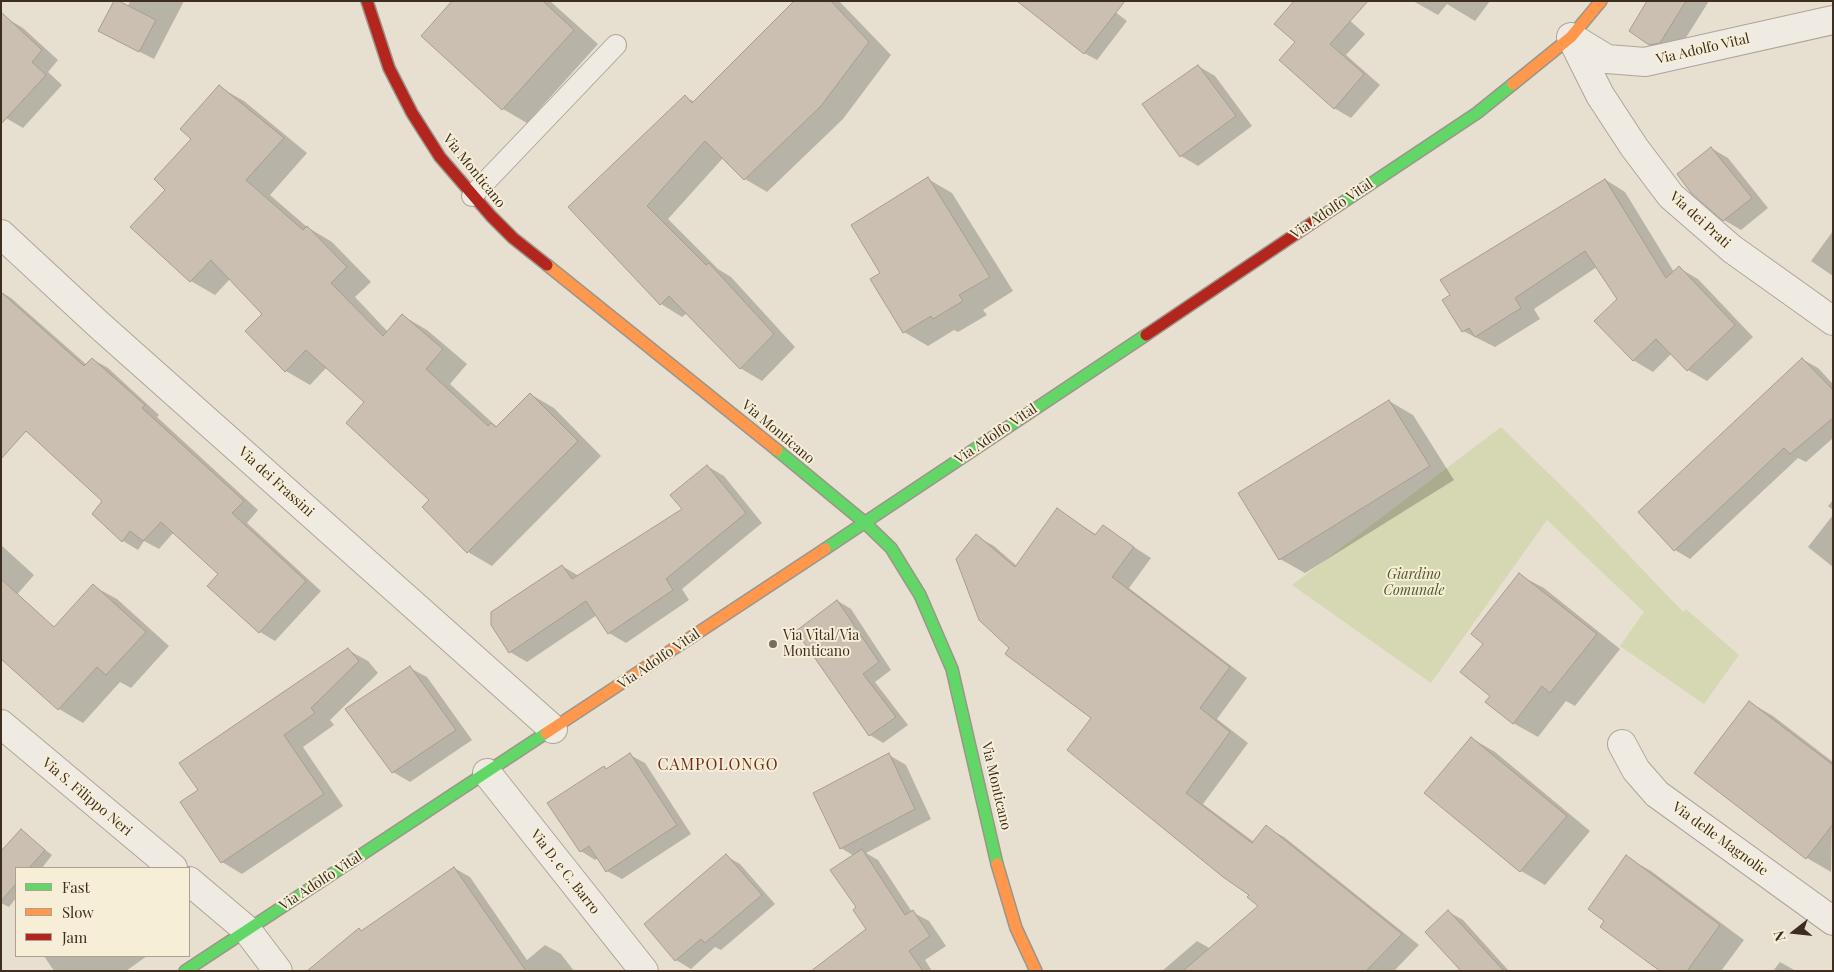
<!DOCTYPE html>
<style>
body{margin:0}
#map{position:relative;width:1834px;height:972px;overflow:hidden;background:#e7e0d1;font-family:"Playfair Display",serif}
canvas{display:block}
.frame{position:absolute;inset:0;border:2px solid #3d2e20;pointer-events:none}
.legend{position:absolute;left:15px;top:867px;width:175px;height:90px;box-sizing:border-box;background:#f7eed8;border:1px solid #ada18e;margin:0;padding:6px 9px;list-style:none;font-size:15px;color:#3d2e20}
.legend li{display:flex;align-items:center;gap:10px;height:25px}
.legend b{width:25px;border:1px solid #ada18e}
.north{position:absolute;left:1769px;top:907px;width:50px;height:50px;-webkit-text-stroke:4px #f7eed8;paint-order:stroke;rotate:254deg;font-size:14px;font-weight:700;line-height:20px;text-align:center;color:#3d2e20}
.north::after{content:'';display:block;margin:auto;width:18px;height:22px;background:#3d2e20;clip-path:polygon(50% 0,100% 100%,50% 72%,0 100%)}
</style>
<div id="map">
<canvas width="1834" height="972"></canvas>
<div class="frame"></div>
<ul class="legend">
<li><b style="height:6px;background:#63d668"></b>Fast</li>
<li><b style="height:6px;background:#ff974d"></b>Slow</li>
<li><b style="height:6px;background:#b3261e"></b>Jam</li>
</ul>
<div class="north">N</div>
</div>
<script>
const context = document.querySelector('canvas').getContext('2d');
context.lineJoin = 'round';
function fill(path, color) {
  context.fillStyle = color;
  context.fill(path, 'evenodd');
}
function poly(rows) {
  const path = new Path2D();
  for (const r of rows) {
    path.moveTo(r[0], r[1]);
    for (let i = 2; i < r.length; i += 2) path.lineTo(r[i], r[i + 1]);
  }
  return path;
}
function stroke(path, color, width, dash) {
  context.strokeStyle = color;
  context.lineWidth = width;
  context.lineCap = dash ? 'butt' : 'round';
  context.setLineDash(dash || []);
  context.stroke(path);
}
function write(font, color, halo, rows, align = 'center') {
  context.font = font + ' "Playfair Display",serif';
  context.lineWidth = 4;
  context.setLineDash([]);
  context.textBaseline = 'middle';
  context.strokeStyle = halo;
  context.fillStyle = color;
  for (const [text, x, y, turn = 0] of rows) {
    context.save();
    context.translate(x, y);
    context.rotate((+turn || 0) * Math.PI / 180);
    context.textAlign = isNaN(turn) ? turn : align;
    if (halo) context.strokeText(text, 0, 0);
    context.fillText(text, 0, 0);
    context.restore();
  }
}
fill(poly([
 [1501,427,1583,507,1683,612,1686,609,1739,655,1704,704,1620,646,1644,612,1547,520,1431,683,1292,585]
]), '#d6d7b3');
fill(poly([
 [130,1,184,1,154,59,114,39],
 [454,1,550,1,598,44,527,123,503,109],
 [796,1,839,1,891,55,843,119,767,192,745,179,723,158,668,219,718,269,731,277,795,347,762,381,740,368,687,313,682,317,661,304,570,207,685,97,695,102],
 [1101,1,1127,21,1097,60,1084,53],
 [1328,1,1365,34,1346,55,1380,85,1351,118,1334,108,1281,60],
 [1413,1,1490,1,1475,21,1447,4,1438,15],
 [1649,1,1709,1,1677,52,1667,54,1650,44],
 [6,18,23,28,58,60,48,72,62,85,23,128,6,118],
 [1198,66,1215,76,1252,126,1198,166,1181,156,1144,104],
 [219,87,244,101,307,153,270,195,307,227,332,242,371,282,355,297,388,332,403,316,427,330,467,364,450,384,497,427,530,394,554,408,601,456,492,566,468,552,366,402,327,367,310,385,286,371,264,314,230,279,215,295,191,281,132,227,166,190],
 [1711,148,1728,158,1768,208,1741,230,1724,220],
 [928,179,952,193,1013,291,983,310,987,315,958,332,954,330,928,346,904,332,882,273],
 [1606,180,1625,192,1674,272,1679,268,1698,279,1753,337,1707,381,1688,370,1672,353,1653,372,1633,360,1618,299,1597,267,1534,309,1540,319,1495,347,1463,331],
 [1833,231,1833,276,1811,261],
 [1,292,11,298,87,365,92,359,108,368,159,415,157,417,258,510,247,523,321,591,275,641,260,632,209,586,220,574,174,532,159,549,144,541,138,550,123,541,93,514,103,501,1,394],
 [1802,359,1818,368,1833,384,1833,438,1806,462,1798,458,1690,559,1675,550],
 [1389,401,1413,415,1454,480,1305,573,1280,559],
 [707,466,724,476,762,523,682,589,689,600,626,643,609,633,597,615,527,662,510,652,562,566,579,576,683,509],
 [1833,500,1833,510,1828,506],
 [1057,510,1097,535,1103,527,1151,558,1129,588,1247,678,1217,719,1248,743,1203,804,1254,842,1266,827,1284,837,1419,945,1394,971,1162,971,1197,941,1211,949,1260,906,1093,717,1011,647,976,536,994,546,1017,566],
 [1833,515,1833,567,1808,547],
 [1,545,34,575,14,598,1,606],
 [1519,575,1544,588,1620,649,1575,706,1566,701,1538,737,1513,723,1492,696],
 [93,586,117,599,169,646,131,688,120,682,83,723,59,709,48,623,55,627],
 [838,601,851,609,891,670,875,682,908,725,883,743,870,735],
 [348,650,368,661,378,673,330,720,334,725,303,747,343,806,242,874,222,862,182,802,199,791],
 [410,668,427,677,472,740,410,782,393,772],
 [1749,702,1773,716,1833,762,1831,872,1807,858],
 [1471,738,1495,752,1590,831,1545,885,1521,871],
 [630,755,645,763,691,834,622,879,607,871,598,858,595,860,581,851,604,767,608,769],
 [889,755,906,765,931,819,866,853,878,860,912,912,929,921,946,946,925,960,932,971,842,971,868,929,858,908,854,856,841,848],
 [21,831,52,855,42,868,16,868,16,898,9,907,1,903,1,853],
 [726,856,740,864,775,904,721,950,715,947,691,969,676,960,646,924],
 [1626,857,1651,871,1744,940,1721,971,1662,971,1606,921],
 [454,868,470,877,527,960,545,945,561,954,574,971,311,971,359,930,362,931],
 [1449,912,1463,920,1509,971,1462,971],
 [44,956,147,956,126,971,54,971],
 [1780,962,1796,971,1773,971]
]), '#0003');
const building = poly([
 [114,1,119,1,156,20,139,52,98,31,114,1],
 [452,1,543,1,574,30,502,110,421,36,452,1],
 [794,1,831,1,869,42,821,106,744,180,705,141,647,206,706,265,709,263,774,334,740,369,669,296,660,305,568,207,685,95,692,103,794,1],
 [1017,1,1125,1,1084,54,1017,1],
 [1294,1,1368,1,1330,44,1364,74,1334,109,1279,60,1295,42,1274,24,1294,1],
 [1647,1,1686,1,1660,43,1649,45,1629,31,1647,1],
 [1,12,42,50,32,62,46,75,1,124,1,12],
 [1198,65,1236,116,1180,157,1142,104,1198,65],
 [219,85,284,138,246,180,303,230,307,226,347,267,331,283,383,336,402,314,443,349,426,369,488,426,491,423,496,427,530,393,578,441,467,553,422,507,429,500,346,423,364,402,306,350,285,372,245,331,262,314,211,260,190,282,130,227,165,190,154,179,191,139,180,129,219,85],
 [1711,147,1752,198,1723,221,1692,194,1677,174,1711,147],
 [928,177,990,277,959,295,963,301,933,319,931,316,903,333,870,279,880,273,851,225,928,177],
 [1605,179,1666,278,1679,266,1735,325,1687,371,1656,339,1633,361,1594,321,1617,299,1585,251,1515,298,1521,308,1475,337,1469,328,1462,332,1442,300,1450,295,1440,280,1605,179],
 [1,292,84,366,92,358,145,405,142,408,244,501,232,513,306,581,259,633,207,586,218,574,161,522,143,541,130,531,122,542,92,514,102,501,26,431,1,459,1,292],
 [1802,358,1833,390,1833,418,1790,454,1784,448,1674,551,1638,512,1802,358],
 [1389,400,1430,466,1279,560,1238,493,1389,400],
 [707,465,746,513,666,579,673,590,608,634,586,601,509,653,491,625,491,612,562,565,572,579,682,509,670,495,707,465],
 [1057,508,1095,535,1103,525,1134,547,1112,577,1230,667,1200,708,1230,732,1186,793,1252,843,1266,825,1402,934,1366,971,1183,971,1258,906,1247,897,1249,895,1223,877,1067,750,1091,718,1005,654,1009,648,979,620,956,559,976,534,1015,567,1057,508],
 [1519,573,1597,634,1550,693,1542,686,1513,724,1485,702,1490,696,1460,672,1483,644,1471,634,1519,573],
 [1,579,54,627,93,584,146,632,106,675,97,667,58,710,1,659,1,579],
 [837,600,879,662,863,674,896,717,869,736,796,631,837,600],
 [348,648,359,661,311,708,315,713,284,735,324,794,221,863,180,802,198,790,179,763,348,648],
 [410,666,456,730,392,773,345,709,410,666],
 [1749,701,1833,765,1833,824,1806,859,1694,773,1749,701],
 [1471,737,1567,816,1520,872,1424,793,1471,737],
 [630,753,677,825,606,872,589,846,580,852,547,803,604,766,606,769,630,753],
 [889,753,915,809,840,849,813,793,889,753],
 [21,829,45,850,29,868,16,868,16,884,1,901,1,851,21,829],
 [862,849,905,915,913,910,930,936,909,951,923,971,811,971,866,929,853,910,856,907,830,870,862,849],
 [726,854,762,895,705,943,701,939,675,961,644,924,726,854],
 [1626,855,1720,925,1687,971,1660,971,1600,927,1604,921,1588,909,1626,855],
 [454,867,526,971,307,971,359,928,361,931,454,867],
 [1448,910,1504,971,1461,971,1425,932,1448,910]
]);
fill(building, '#cbbfb2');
stroke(building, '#a89c90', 1);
const lane = poly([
 [472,196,616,45]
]);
const street = poly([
 [1571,37,1600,95,1634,147,1671,196,1732,249,1833,321],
 [1571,37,1607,59,1645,62,1833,20],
 [1,234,98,324,553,729],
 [1,724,173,868],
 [1622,744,1636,770,1657,794,1833,921],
 [487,773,644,971],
 [189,881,247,930,278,971]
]);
const fast = poly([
 [1315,221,1477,113,1513,84],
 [777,450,864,522,891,548,920,595,952,669,997,864],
 [825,549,1146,335],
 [185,971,546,733]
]);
const slow = poly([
 [1513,84,1571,37,1601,1],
 [547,265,777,450],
 [546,733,825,549],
 [997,864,1016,928,1036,971]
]);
const jam = poly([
 [367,1,389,68,412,113,440,157,491,216,513,238,547,265],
 [1146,335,1315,221]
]);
stroke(lane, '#ada599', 22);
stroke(street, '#ada599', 30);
stroke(fast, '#9c958a', 14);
stroke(slow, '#9c958a', 14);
stroke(jam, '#9c958a', 14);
stroke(lane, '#efebe3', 20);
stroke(street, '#efebe3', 28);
stroke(fast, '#63d668', 11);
stroke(slow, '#ff974d', 11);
stroke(jam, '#b3261e', 11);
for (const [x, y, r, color] of [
 [773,644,5,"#786c5e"]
]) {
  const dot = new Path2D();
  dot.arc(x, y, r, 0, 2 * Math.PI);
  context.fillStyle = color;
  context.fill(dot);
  stroke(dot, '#f7eed8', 2);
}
write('14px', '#3d2e20', '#f7eed8', [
 ["Via Adolfo Vital",1703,49,-13],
 ["Via Monticano",474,171,51],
 ["Via Adolfo Vital",1332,209,-34],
 ["Via dei Prati",1700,220,42],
 ["Via Monticano",778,432,40],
 ["Via Adolfo Vital",996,434,-34],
 ["Via dei Frassini",276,482,42],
 ["Via Adolfo Vital",659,659,-34],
 ["Via Monticano",996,786,77],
 ["Via S. Filippo Neri",87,797,40],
 ["Via delle Magnolie",1720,839,36],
 ["Via D. e C. Barro",565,872,52],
 ["Via Adolfo Vital",321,881,-33]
]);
write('italic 14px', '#4d5a26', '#f7eed8', [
 ["Giardino",1414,575],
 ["Comunale",1414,591]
]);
write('14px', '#3d2e20', '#f7eed8', [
 ["Via Vital/Via",783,636],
 ["Monticano",783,652]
], 'left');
context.letterSpacing = '1px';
write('16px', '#6b2e1e', '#f7eed8', [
 ["CAMPOLONGO",718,765]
]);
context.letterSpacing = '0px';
</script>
